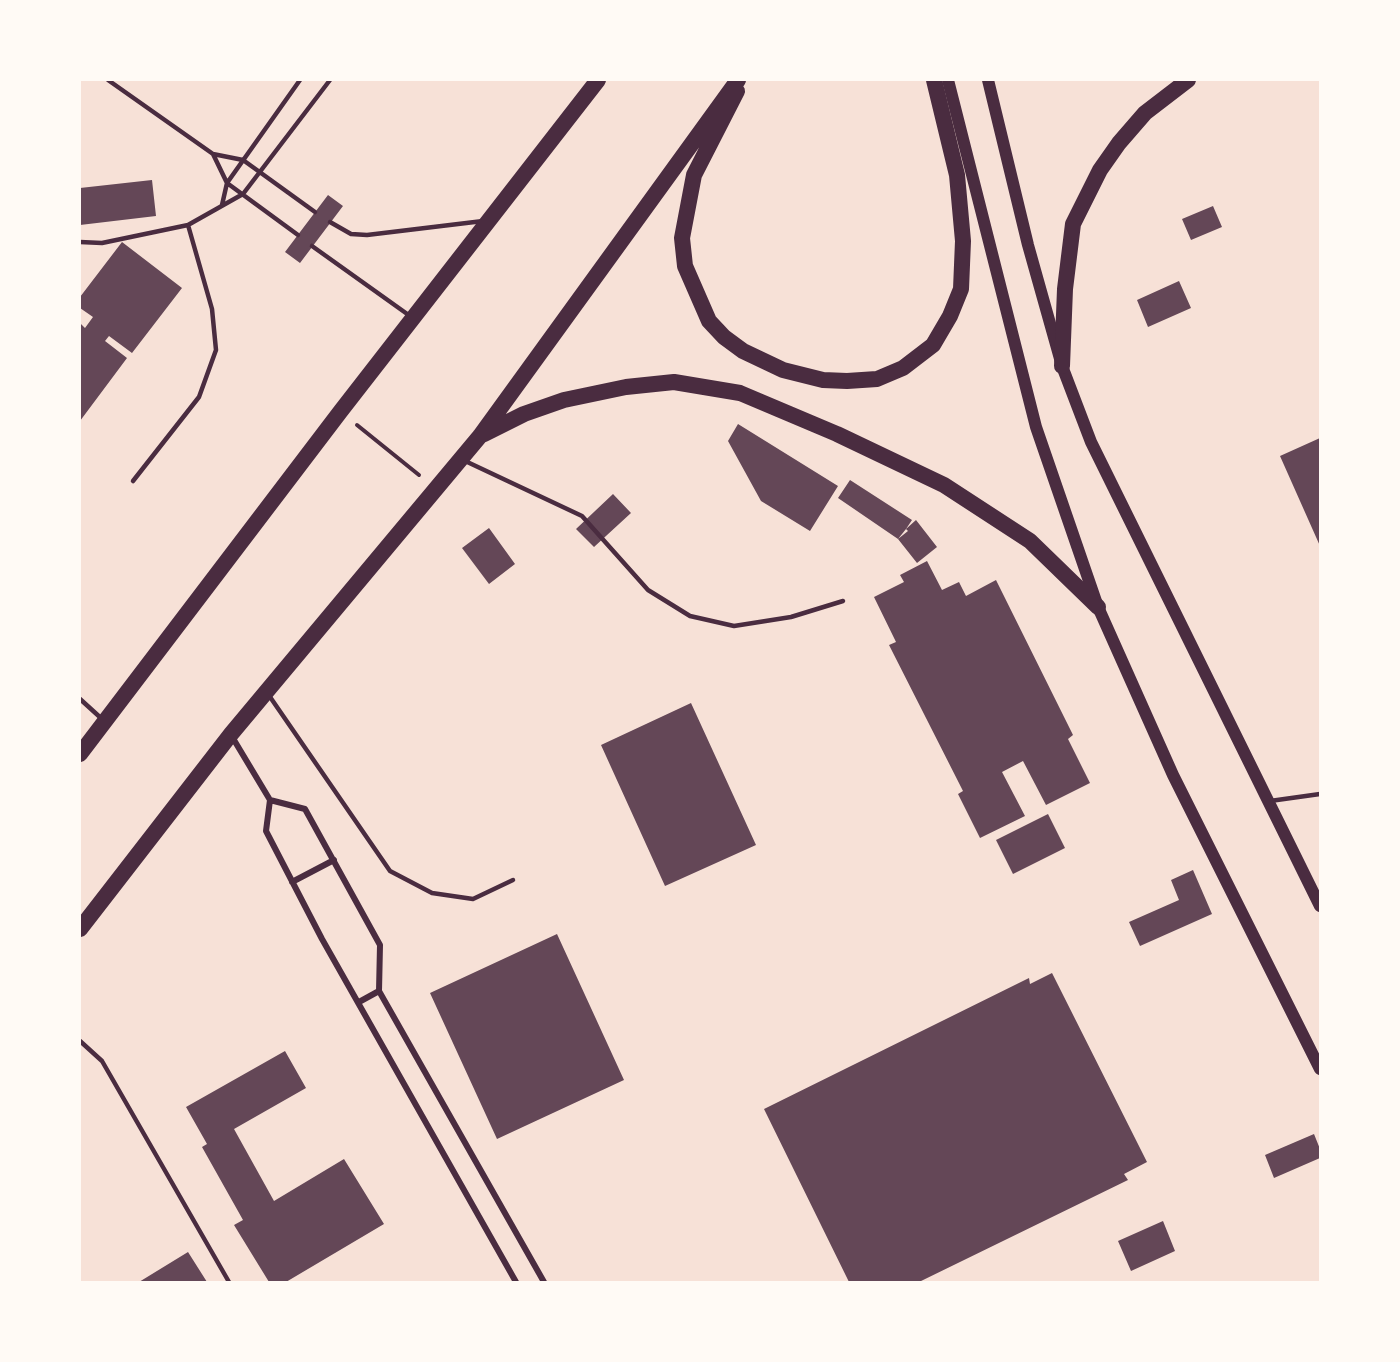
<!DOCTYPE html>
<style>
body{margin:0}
#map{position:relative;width:1400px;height:1362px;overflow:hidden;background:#f7e1d7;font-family:Karla,sans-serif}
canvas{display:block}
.frame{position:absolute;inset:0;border:81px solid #fffaf5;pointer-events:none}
</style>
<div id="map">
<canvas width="1400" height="1362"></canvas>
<div class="frame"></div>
</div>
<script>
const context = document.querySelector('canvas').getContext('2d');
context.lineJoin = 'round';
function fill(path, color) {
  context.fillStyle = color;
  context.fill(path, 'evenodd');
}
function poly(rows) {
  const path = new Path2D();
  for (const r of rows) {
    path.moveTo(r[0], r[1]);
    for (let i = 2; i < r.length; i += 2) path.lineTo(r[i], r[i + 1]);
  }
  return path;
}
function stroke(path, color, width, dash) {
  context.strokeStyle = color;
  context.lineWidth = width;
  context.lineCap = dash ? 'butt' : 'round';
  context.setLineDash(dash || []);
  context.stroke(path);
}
fill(poly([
 [152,180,156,216,80,225,80,188],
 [328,195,343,206,300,263,285,252],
 [1213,206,1222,227,1191,240,1182,219],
 [122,242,182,288,132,353,109,336,105,341,127,358,80,421,80,323,85,328,93,317,80,308,80,297],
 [1179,281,1191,308,1148,327,1137,300],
 [738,424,838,486,810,531,761,501,728,441],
 [1320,438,1320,546,1280,456],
 [850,480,912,520,906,529,916,520,937,547,917,563,898,539,908,531,906,529,898,539,838,498],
 [613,494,631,513,594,547,576,529],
 [489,528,515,564,489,584,462,548],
 [927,561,942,590,959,582,966,596,996,580,1073,735,1068,739,1090,783,1046,805,1023,761,1002,772,1025,816,980,838,958,794,963,791,889,645,896,642,874,597,904,582,900,575],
 [691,703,756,845,665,886,601,745],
 [1048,814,1065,848,1013,874,996,840],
 [1193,870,1212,914,1140,946,1129,922,1179,900,1171,880],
 [557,934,624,1080,497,1139,430,993],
 [1052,973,1147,1162,1124,1174,1128,1180,919,1282,849,1282,764,1109,1029,978,1030,984],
 [285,1051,306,1088,234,1129,274,1201,344,1159,384,1224,286,1282,269,1282,234,1225,243,1220,202,1147,207,1144,186,1107],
 [1314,1134,1320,1149,1320,1158,1274,1178,1265,1155],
 [1163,1221,1175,1251,1131,1271,1118,1241],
 [188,1252,207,1282,139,1282]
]), '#644757');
stroke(poly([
 [357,425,419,475]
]), '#4a2c40', 4);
stroke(poly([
 [108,80,213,154,243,160,315,212],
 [213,154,227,183,298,235],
 [222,205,227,183,300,80],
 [330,222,351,234,367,235,483,221],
 [80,242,102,243,188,225,243,194,330,80],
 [312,246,410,316],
 [463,460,582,516,648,590,690,616,734,626,791,617,843,601],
 [133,481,199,397,216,350,212,309,188,225],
 [268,694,390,871,432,893,473,899,513,880],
 [80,699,102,719],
 [1270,801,1320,794],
 [80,1041,102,1061,229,1282]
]), '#4a2c40', 4.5);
stroke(poly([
 [231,735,270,800,266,831,322,939,516,1282],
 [270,800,305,809,380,945,379,991,544,1282],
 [292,882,334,860],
 [359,1002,379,991]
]), '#4a2c40', 6);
stroke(poly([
 [948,80,1036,427,1098,607,1173,775,1320,1069],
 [988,80,1028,245,1062,366,1091,442,1320,906]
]), '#4a2c40', 12);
stroke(poly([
 [737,91,694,175,682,238,685,266,709,321,724,337,743,351,783,370,823,380,847,381,877,379,903,368,933,345,950,316,961,289,963,241,957,175,934,80],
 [1062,366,1065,289,1073,224,1100,170,1119,143,1145,113,1188,80],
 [484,434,524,414,564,400,626,387,674,382,740,393,837,434,944,485,1030,541,1098,607],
 [80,754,340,412,598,80],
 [80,929,231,734,480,436,738,80]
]), '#4a2c40', 16);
</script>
